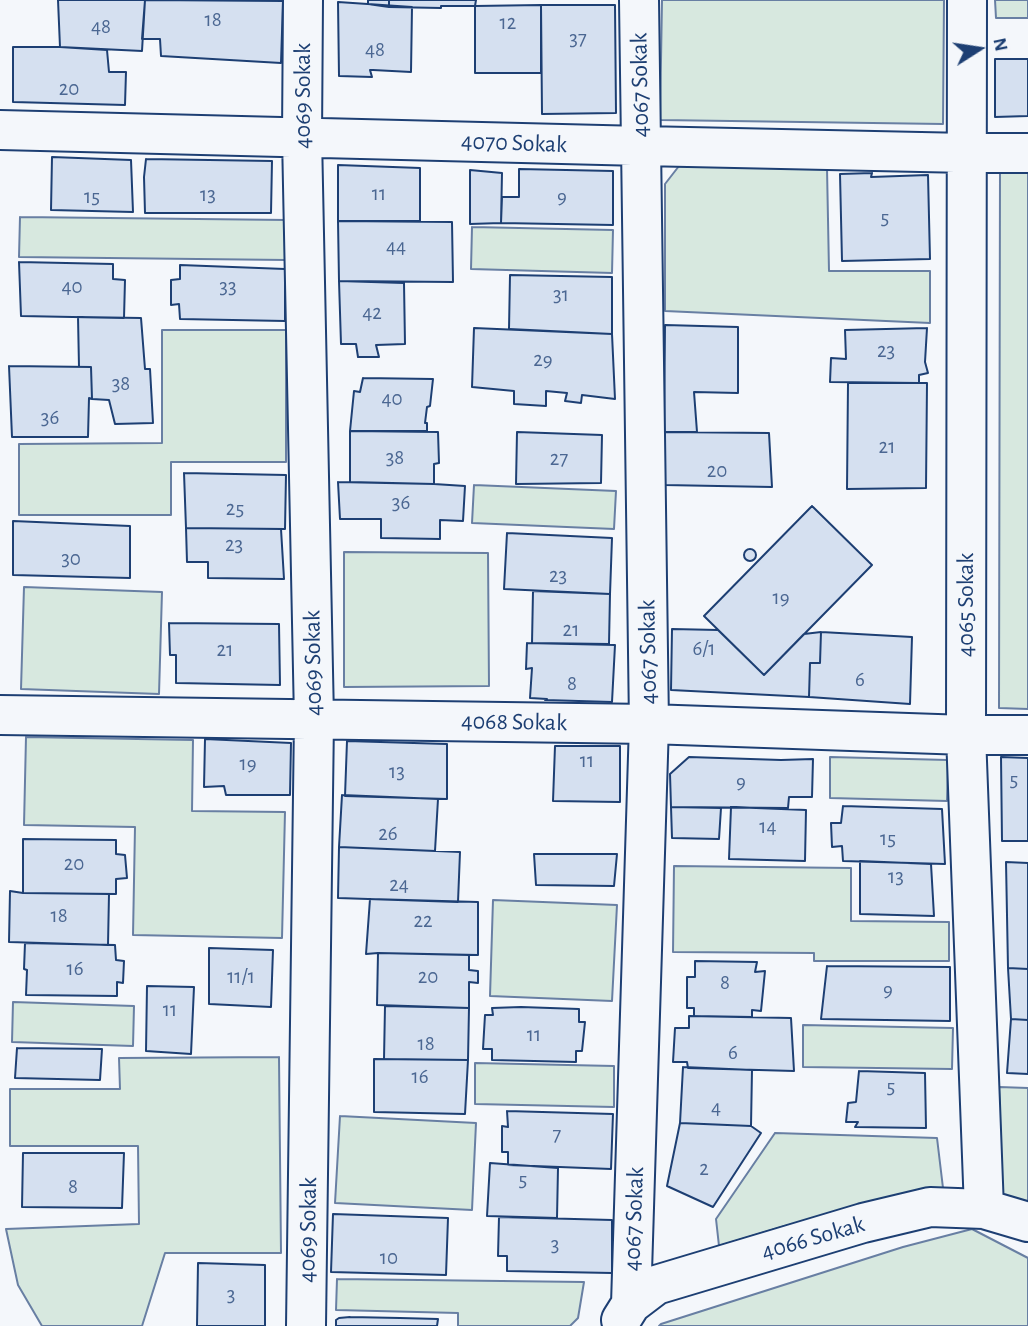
<!DOCTYPE html>
<style>
body{margin:0}
#map{position:relative;width:1028px;height:1326px;overflow:hidden;background:#f4f7fb;font-family:"Alegreya Sans",sans-serif}
canvas{display:block}
.north{position:absolute;left:944px;top:14px;width:70px;height:70px;-webkit-text-stroke:5px #f4f7fb;paint-order:stroke;rotate:78deg;font-size:19px;font-weight:700;line-height:28px;text-align:center;color:#1d3f73}
.north::after{content:'';display:block;margin:auto;width:24px;height:32px;background:#1d3f73;clip-path:polygon(50% 0,100% 100%,50% 72%,0 100%)}
</style>
<div id="map">
<canvas width="1028" height="1326"></canvas>
<div class="north">N</div>
</div>
<script>
const context = document.querySelector('canvas').getContext('2d');
context.lineJoin = 'round';
function fill(path, color) {
  context.fillStyle = color;
  context.fill(path, 'evenodd');
}
function poly(rows) {
  const path = new Path2D();
  for (const r of rows) {
    if (r.length === 3) {
      path.moveTo(r[0] + r[2], r[1]);
      path.arc(r[0], r[1], r[2], 0, 2 * Math.PI);
      continue;
    }
    path.moveTo(r[0], r[1]);
    for (let i = 2; i < r.length; i += 2) path.lineTo(r[i], r[i + 1]);
  }
  return path;
}
function stroke(path, color, width, dash) {
  context.strokeStyle = color;
  context.lineWidth = width;
  context.lineCap = dash ? 'butt' : 'round';
  context.setLineDash(dash || []);
  context.stroke(path);
}
function write(font, color, halo, rows, align = 'center') {
  context.font = font + ' "Alegreya Sans",sans-serif';
  context.lineWidth = 5;
  context.setLineDash([]);
  context.textBaseline = 'middle';
  context.strokeStyle = halo;
  context.fillStyle = color;
  for (const [text, x, y, turn = 0] of rows) {
    context.save();
    context.translate(x, y);
    context.rotate((+turn || 0) * Math.PI / 180);
    context.textAlign = isNaN(turn) ? turn : align;
    if (halo) context.strokeText(text, 0, 0);
    context.fillText(text, 0, 0);
    context.restore();
  }
}
const green = poly([
 [662,0,944,0,943,124,660,120,662,0],
 [995,0,1028,0,1028,18,996,18,995,0],
 [679,166,827,168,829,271,930,271,930,323,665,311,665,184,679,166],
 [1000,167,1028,168,1028,709,999,708,1000,167],
 [20,217,287,220,286,260,19,257,20,217],
 [472,227,613,230,612,273,471,269,472,227],
 [162,330,286,330,286,462,171,462,171,515,19,515,19,444,162,443,162,330],
 [474,485,616,491,614,529,472,523,474,485],
 [344,552,488,553,489,686,344,687,344,552],
 [24,587,162,592,159,694,21,689,24,587],
 [26,737,193,740,192,811,285,812,282,938,133,935,135,827,24,825,26,737],
 [830,757,948,760,947,801,830,798,830,757],
 [674,866,851,868,851,921,949,922,949,961,814,961,814,953,673,952,674,866],
 [493,900,617,905,612,1001,490,996,493,900],
 [13,1002,134,1006,133,1046,12,1042,13,1002],
 [803,1025,953,1028,952,1069,803,1067,803,1025],
 [279,1057,281,1253,165,1253,142,1326,42,1326,18,1285,6,1229,139,1224,138,1146,10,1146,10,1089,120,1089,119,1058,279,1057],
 [475,1063,614,1066,614,1107,475,1104,475,1063],
 [999,1087,1028,1088,1028,1209,1002,1193,999,1087],
 [340,1116,476,1123,472,1210,335,1203,340,1116],
 [775,1133,937,1138,943,1188,785,1226,719,1246,716,1219,775,1133],
 [972,1229,1028,1258,1028,1326,659,1326,661,1324,903,1247,972,1229],
 [337,1279,584,1282,578,1318,570,1326,458,1326,458,1313,336,1310,337,1279]
]);
fill(green, '#d7e8df');
stroke(green, '#687fa3', 2);
const building = poly([
 [58,0,145,0,142,51,60,47,58,0],
 [145,0,283,1,281,63,161,56,160,39,142,39,145,0],
 [368,0,389,0,389,7,368,4,368,0],
 [389,0,476,0,475,6,441,6,441,8,389,7,389,0],
 [338,2,412,7,411,72,373,70,370,70,372,77,339,76,338,2],
 [541,5,615,5,616,113,542,114,541,5],
 [541,5,541,73,475,73,475,6,541,5],
 [13,47,60,47,107,50,109,72,126,72,125,105,13,102,13,47],
 [995,59,1028,59,1028,116,995,117,995,59],
 [52,157,131,160,133,212,51,210,52,157],
 [146,159,272,161,271,213,145,213,144,177,146,159],
 [338,165,420,168,420,221,338,221,338,165],
 [519,169,613,171,613,225,501,223,502,197,519,197,519,169],
 [470,170,502,173,501,223,470,224,470,170],
 [872,173,871,177,928,175,930,259,842,261,840,174,872,173],
 [338,221,452,222,453,282,339,281,338,221],
 [19,262,113,264,113,279,125,280,124,318,21,316,19,262],
 [180,265,285,269,285,321,180,319,179,304,171,305,171,280,180,279,180,265],
 [510,275,612,277,612,334,509,329,510,275],
 [339,281,404,283,405,344,376,345,379,357,358,357,356,344,341,344,339,281],
 [78,317,141,318,145,369,150,369,153,423,115,424,109,400,92,399,91,367,79,367,78,317],
 [665,325,738,327,738,393,694,392,697,432,664,432,665,325],
 [474,328,612,334,615,399,582,395,581,403,565,401,567,393,546,391,546,406,514,404,514,391,472,387,474,328],
 [927,328,925,362,928,373,919,375,919,383,830,382,831,358,846,359,845,330,927,328],
 [9,366,91,367,92,399,89,398,88,437,12,437,9,366],
 [363,378,433,379,430,406,427,407,425,423,427,423,427,431,350,431,354,391,360,392,363,378],
 [848,383,927,383,926,488,847,489,848,383],
 [350,431,438,432,439,463,434,464,434,484,350,482,350,431],
 [517,432,602,435,601,483,516,484,517,432],
 [664,432,769,433,772,487,664,485,664,432],
 [184,473,286,475,285,529,186,528,184,473],
 [338,482,434,484,465,486,463,521,440,520,440,539,381,538,381,519,340,519,338,482],
 [812,506,872,565,764,675,704,616,812,506],
 [13,521,130,526,130,578,13,575,13,521],
 [186,528,281,529,284,579,208,578,208,562,187,562,186,528],
 [507,533,612,538,610,594,504,589,507,533],
 [750,555,6],
 [533,591,610,594,609,644,532,643,533,591],
 [169,623,279,624,280,685,176,683,176,655,170,655,169,623],
 [672,629,718,630,764,675,804,634,821,632,820,663,810,663,809,697,671,690,672,629],
 [821,632,912,637,910,704,809,697,810,663,820,663,821,632],
 [527,643,615,645,612,702,545,700,547,699,530,698,532,668,526,669,527,643],
 [205,739,291,743,290,795,226,795,224,786,204,787,205,739],
 [347,741,447,744,447,799,345,796,347,741],
 [555,746,620,746,620,802,553,801,555,746],
 [689,757,781,760,813,759,812,797,789,797,788,808,671,807,670,774,689,757],
 [1001,757,1028,758,1028,841,1002,841,1001,757],
 [342,795,438,799,435,851,339,847,342,795],
 [843,806,942,809,945,864,843,861,842,846,832,847,831,823,841,823,843,806],
 [671,807,721,808,719,839,672,838,671,807],
 [731,807,806,810,805,861,729,859,731,807],
 [23,839,116,840,116,854,125,855,127,878,116,879,116,894,23,893,23,839],
 [339,847,460,852,458,902,338,898,339,847],
 [534,854,617,854,614,886,536,885,534,854],
 [860,861,931,864,934,916,860,914,860,861],
 [1006,862,1028,863,1028,969,1008,968,1006,862],
 [10,891,23,893,109,894,108,945,9,942,10,891],
 [370,899,478,902,478,955,378,953,366,954,370,899],
 [25,943,115,945,116,960,124,961,123,983,117,982,117,996,26,995,27,970,24,969,25,943],
 [209,948,273,950,271,1007,209,1004,209,948],
 [378,953,469,955,469,970,478,971,478,983,469,982,469,1008,377,1005,378,953],
 [695,961,757,962,755,972,765,971,761,1011,752,1010,752,1017,694,1016,694,1008,687,1008,687,977,695,977,695,961],
 [827,966,950,967,950,1021,821,1019,827,966],
 [1008,968,1028,969,1028,1020,1011,1019,1008,968],
 [147,986,194,987,191,1054,146,1051,147,986],
 [385,1006,469,1008,468,1060,384,1059,385,1006],
 [521,1007,579,1009,579,1022,585,1022,582,1051,576,1051,576,1062,492,1060,492,1049,483,1049,485,1015,493,1015,492,1008,521,1007],
 [689,1016,791,1018,794,1071,688,1068,687,1062,673,1062,675,1028,689,1028,689,1016],
 [1011,1019,1028,1020,1028,1074,1007,1073,1011,1019],
 [17,1048,102,1049,100,1080,15,1078,17,1048],
 [374,1059,468,1060,465,1114,374,1112,374,1059],
 [683,1067,752,1070,751,1126,680,1123,683,1067],
 [859,1071,925,1073,926,1128,855,1127,858,1122,846,1122,848,1103,856,1102,859,1071],
 [507,1111,613,1114,611,1169,508,1165,508,1152,502,1152,502,1126,508,1127,507,1111],
 [680,1123,751,1126,761,1133,713,1207,667,1186,680,1123],
 [23,1153,124,1153,122,1208,22,1207,23,1153],
 [490,1163,558,1168,557,1218,487,1216,490,1163],
 [333,1214,448,1218,446,1275,331,1272,333,1214],
 [499,1217,612,1220,612,1273,507,1271,507,1256,498,1256,499,1217],
 [198,1263,265,1265,265,1326,197,1326,198,1263],
 [350,1317,400,1318,438,1319,437,1326,336,1326,336,1320,339,1318,350,1317]
]);
fill(building, '#d5e0f0');
stroke(building, '#1d3f73', 2);
const minor = poly([
 [303,0,302,137,314,719,306,1326],
 [967,0,966,735,984,1209],
 [0,130,642,146,967,153,1028,153],
 [0,715,649,724,966,735,1028,735],
 [631,1304,649,724,639,0],
 [621,1320,631,1304,656,1285,863,1223,930,1207,984,1209,1028,1222]
]);
stroke(minor, '#1d3f73', 42);
stroke(minor, '#f4f7fb', 38);
write('21px', '#4b6792', null, [
 ["18",213,20],
 ["12",508,23],
 ["48",101,27],
 ["37",578,39],
 ["48",375,50],
 ["20",69,89],
 ["11",379,194],
 ["13",208,195],
 ["15",92,197],
 ["9",562,197],
 ["5",885,218],
 ["44",396,247],
 ["40",72,287],
 ["33",228,287],
 ["31",561,295],
 ["42",372,313],
 ["23",886,351],
 ["29",543,360],
 ["38",121,384],
 ["40",392,399],
 ["36",50,418],
 ["21",887,447],
 ["38",395,458],
 ["27",559,459],
 ["20",717,471],
 ["36",401,503],
 ["25",235,509],
 ["23",234,545],
 ["30",71,559],
 ["23",558,576],
 ["19",781,598],
 ["21",571,630],
 ["6/1",704,649],
 ["21",225,650],
 ["6",860,680],
 ["8",572,684],
 ["11",587,761],
 ["19",248,764],
 ["13",397,772],
 ["5",1014,780],
 ["9",741,782],
 ["14",768,827],
 ["26",388,834],
 ["15",888,839],
 ["20",74,864],
 ["13",896,877],
 ["24",399,885],
 ["18",59,916],
 ["22",423,921],
 ["16",75,969],
 ["11/1",241,977],
 ["20",428,977],
 ["8",725,983],
 ["9",888,990],
 ["11",170,1010],
 ["11",534,1035],
 ["18",426,1044],
 ["6",733,1053],
 ["16",420,1077],
 ["5",891,1087],
 ["4",716,1108],
 ["7",557,1135],
 ["2",704,1169],
 ["5",523,1180],
 ["8",73,1187],
 ["3",555,1245],
 ["10",389,1258],
 ["3",231,1295]
]);
write('24px', '#1d3f73', '#f4f7fb', [
 ["4067 Sokak",640,85,-91],
 ["4069 Sokak",303,96,-90],
 ["4070 Sokak",514,143,2],
 ["4065 Sokak",966,605,-90],
 ["4067 Sokak",648,652,-91],
 ["4069 Sokak",313,663,-91],
 ["4068 Sokak",514,722,1],
 ["4067 Sokak",634,1219,-88],
 ["4069 Sokak",308,1230,-89],
 ["4066 Sokak",813,1238,-16]
]);
</script>
